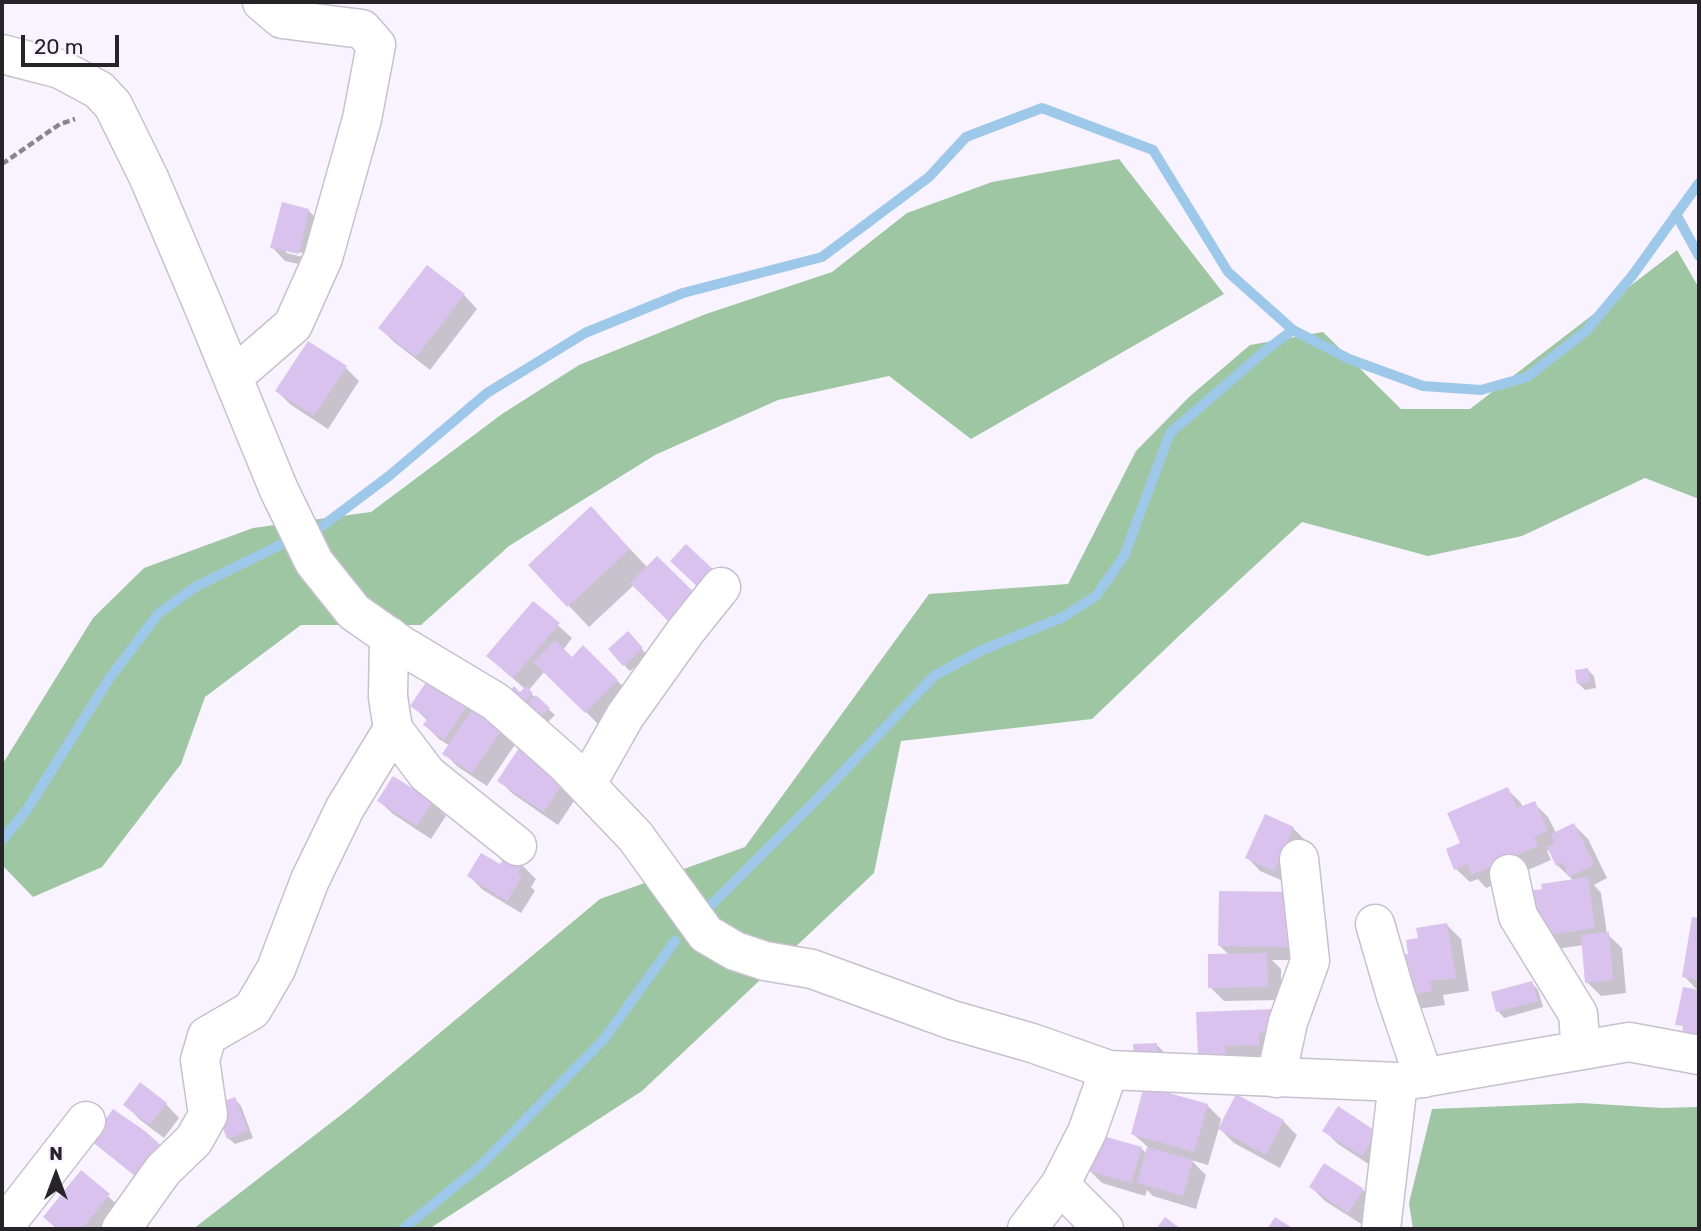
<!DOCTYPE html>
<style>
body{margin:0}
#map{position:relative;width:1701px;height:1231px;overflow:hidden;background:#f9f3ff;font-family:Rubik,sans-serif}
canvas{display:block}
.frame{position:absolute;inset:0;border:4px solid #272429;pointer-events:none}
.north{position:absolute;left:21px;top:1140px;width:70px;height:70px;-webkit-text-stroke:5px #f9f3ff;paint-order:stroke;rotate:0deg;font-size:19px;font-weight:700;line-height:28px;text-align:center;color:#272429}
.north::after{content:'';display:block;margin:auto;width:24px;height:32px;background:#272429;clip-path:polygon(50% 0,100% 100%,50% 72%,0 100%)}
.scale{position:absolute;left:21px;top:35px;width:98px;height:32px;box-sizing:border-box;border:4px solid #272429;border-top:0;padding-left:9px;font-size:21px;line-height:24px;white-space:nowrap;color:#272429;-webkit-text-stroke:5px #f9f3ff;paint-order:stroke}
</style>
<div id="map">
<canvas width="1701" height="1231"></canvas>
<div class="frame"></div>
<div class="north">N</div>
<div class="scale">20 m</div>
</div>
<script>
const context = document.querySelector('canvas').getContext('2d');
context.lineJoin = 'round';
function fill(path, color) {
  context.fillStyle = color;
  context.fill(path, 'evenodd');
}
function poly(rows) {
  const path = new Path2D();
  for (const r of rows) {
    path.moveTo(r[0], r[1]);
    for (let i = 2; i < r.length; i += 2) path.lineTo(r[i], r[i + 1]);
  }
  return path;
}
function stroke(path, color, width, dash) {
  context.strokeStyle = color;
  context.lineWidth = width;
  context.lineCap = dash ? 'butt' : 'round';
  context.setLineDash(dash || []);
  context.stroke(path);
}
fill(poly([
 [1119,159,1224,294,971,439,889,376,778,400,655,455,509,546,421,625,301,625,205,697,181,764,102,867,33,897,2,865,2,765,93,618,144,568,253,528,371,512,502,414,579,365,706,314,832,272,907,213,992,182],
 [1677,250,1699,288,1699,499,1645,478,1522,536,1428,556,1302,522,1182,633,1092,719,901,741,874,873,642,1091,429,1229,193,1229,350,1108,600,899,745,847,929,594,1068,584,1136,451,1189,397,1250,345,1323,332,1401,409,1470,409],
 [1582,1103,1662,1108,1699,1107,1699,1229,1413,1229,1409,1203,1432,1109]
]), '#9fc6a3');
fill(poly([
 [308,210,322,224,312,267,285,261,272,247],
 [286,249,308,254,307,258,286,253],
 [464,295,477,309,430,370,394,342,380,328],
 [346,368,359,381,328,429,291,405,277,391],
 [611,529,648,568,634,585,589,627,530,565],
 [533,603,572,638,563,650,572,659,583,648,631,694,600,726,545,671,528,691,555,715,546,724,530,710,520,694,525,689,502,669],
 [628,634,648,656,630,671,624,665],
 [1588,670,1594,676,1596,688,1585,690,1579,684],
 [412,706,467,706,516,743,487,786,458,767,445,754,450,746,439,739,425,725,428,721],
 [519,751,578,795,558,825,513,794,499,780],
 [1507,789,1521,803,1523,808,1534,803,1548,817,1556,833,1574,825,1588,839,1607,878,1594,885,1601,893,1607,934,1622,948,1626,993,1601,996,1587,982,1584,945,1549,950,1536,936,1574,881,1557,865,1550,849,1547,851,1551,860,1486,888,1478,879,1470,882,1456,869,1463,844],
 [379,801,432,802,446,816,431,839,393,814],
 [1293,828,1307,842,1288,883,1260,871,1247,857],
 [522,865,536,879,531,887,535,891,521,913,483,890,469,876,500,866],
 [1292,894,1305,960,1272,960,1281,969,1281,1000,1224,1001,1210,987,1229,955,1219,945],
 [1693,919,1699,920,1699,992,1684,976],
 [1447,925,1461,939,1469,991,1443,995,1445,1005,1418,1009,1404,995,1410,955,1420,940],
 [1532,983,1538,990,1543,1007,1504,1018,1498,1011],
 [1276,1011,1272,1059,1200,1056],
 [1157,1045,1163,1051,1163,1065,1142,1066],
 [235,1099,241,1106,253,1138,235,1144,228,1138],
 [166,1104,179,1118,164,1138,139,1119,126,1105],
 [1207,1105,1221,1119,1219,1127,1220,1128,1283,1121,1297,1135,1280,1168,1234,1143,1219,1128,1208,1165,1191,1160,1206,1175,1196,1209,1153,1196,1147,1190,1145,1196,1102,1183,1088,1169,1141,1148,1147,1154,1149,1148,1133,1134],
 [1324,1130,1376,1134,1376,1169,1338,1144],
 [81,1172,122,1209,106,1229,57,1229,45,1217],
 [1311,1187,1363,1190,1377,1204,1363,1225,1325,1201]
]), '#0003');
stroke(poly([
 [1676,214,1699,256],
 [321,527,389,476,487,393,585,333,683,293,822,257,929,177,966,137,1042,108,1153,150,1228,272,1293,330,1349,359,1423,386,1481,390,1527,377,1586,331,1632,276,1699,183],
 [2,840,26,811,109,679,158,614,195,587,286,542],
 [709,907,820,796,934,676,980,651,1063,617,1096,596,1124,556,1170,433,1266,350,1293,330],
 [403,1229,481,1165,604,1039,675,941]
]), '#9ec8e9', 10);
fill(poly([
 [282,202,309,209,299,254,270,248],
 [427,265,465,294,416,357,378,328],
 [308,341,347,366,314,416,275,391],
 [591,506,630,549,567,607,528,565],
 [686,544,716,572,700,589,670,561],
 [657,556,701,599,674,627,630,583],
 [533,601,560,623,513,678,486,656],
 [628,631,643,648,623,666,608,649],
 [555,640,572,657,583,645,618,680,585,713,533,662],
 [1588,668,1590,682,1577,684,1575,670],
 [429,678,468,705,444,740,423,725,428,718,410,706],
 [514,686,520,692,526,686,533,693,522,706,508,693],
 [536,695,550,708,538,719,524,707],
 [473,708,503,728,472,773,442,754],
 [519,748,565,780,544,812,497,781],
 [393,776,433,801,417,826,377,801],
 [1508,787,1517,808,1535,801,1548,831,1534,837,1538,846,1471,875,1467,864,1454,870,1446,849,1460,843,1447,813],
 [1265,814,1294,827,1274,871,1245,858],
 [1574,823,1594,864,1569,877,1562,862,1556,866,1547,847,1555,843,1551,834],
 [481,853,500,864,506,854,523,864,518,873,522,876,507,901,467,876],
 [1588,877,1595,928,1534,937,1527,891,1542,889,1541,884],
 [1219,891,1293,892,1292,947,1218,946],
 [1692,917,1699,918,1699,980,1682,977],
 [1447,923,1456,978,1430,981,1432,991,1402,996,1396,955,1408,954,1406,940,1418,938,1416,928],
 [1609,932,1613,980,1585,983,1581,935],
 [1267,953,1268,987,1208,988,1208,954],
 [1532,981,1538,1001,1496,1012,1491,992],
 [1683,987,1699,990,1699,1041,1681,1037,1683,1026,1675,1025],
 [1276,1009,1277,1033,1259,1033,1259,1045,1225,1046,1225,1056,1198,1057,1196,1012],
 [1157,1043,1157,1060,1134,1060,1133,1044],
 [140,1082,167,1103,150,1125,123,1105],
 [1144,1086,1208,1104,1194,1152,1131,1134],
 [1236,1094,1284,1120,1266,1155,1218,1129],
 [235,1097,248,1131,227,1139,214,1105],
 [1338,1106,1377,1132,1362,1156,1322,1131],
 [113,1109,145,1131,165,1149,140,1180,90,1140],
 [1096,1134,1142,1147,1131,1183,1086,1170],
 [1147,1147,1193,1160,1183,1196,1137,1183],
 [1324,1163,1364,1189,1348,1213,1309,1187],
 [81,1170,110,1194,82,1229,57,1229,43,1217],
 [1165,1217,1181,1229,1156,1229],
 [1275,1217,1294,1229,1267,1229]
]), '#d9c3ee');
const minor = poly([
 [2,54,60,69,99,90,113,105,149,178,205,310,279,490,314,562,354,612,401,645,496,702,565,763,635,836,706,934,735,951,765,961,812,969,952,1020,1032,1043,1109,1070,1398,1082,1629,1042,1699,1055],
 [233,377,293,325,323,258,362,119,376,45,362,29,282,19,262,2],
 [389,636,388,697,393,729,427,774,517,846],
 [586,785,625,716,685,632,721,587],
 [1509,874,1518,916,1578,1014,1581,1050],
 [1375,924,1396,996,1424,1078],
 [1276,1078,1288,1022,1310,961,1299,859],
 [1060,1185,1104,1229],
 [2,1229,86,1121],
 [121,1229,163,1170,194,1140,208,1115,200,1060,207,1036,252,1010,276,969,310,880,345,808,393,729],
 [1027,1229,1060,1185,1087,1132,1109,1070],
 [1381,1229,1398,1082]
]);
stroke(minor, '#c7c0ce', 41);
stroke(poly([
 [2,164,60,124,75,119]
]), '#89848d', 4.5, [7, 3.5]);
stroke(minor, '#fff', 38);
</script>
